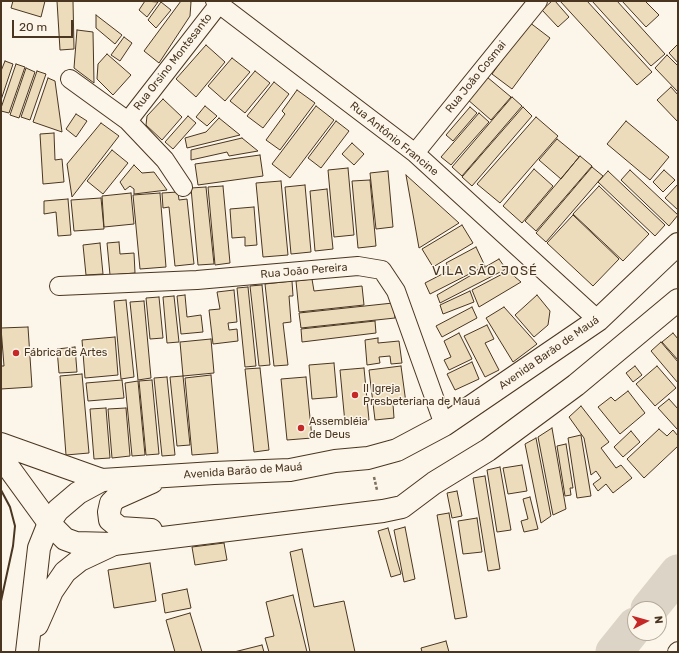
<!DOCTYPE html>
<meta charset="utf-8">
<style>
body{margin:0}
#map{position:relative;width:679px;height:653px;overflow:hidden;background:#fbf6e9;font-family:Rubik,sans-serif}
canvas{display:block}
.frame{position:absolute;inset:0;border:2px solid #4a3520;pointer-events:none}
.north{position:absolute;left:627px;top:601px;width:40px;height:40px;box-sizing:border-box;background:#fbf6e9;border:1px solid #b4a999;border-radius:50%;rotate:84deg;font-size:11px;font-weight:700;line-height:16px;text-align:center;color:#4a3520}
.north::after{content:'';display:block;margin:auto;width:14px;height:18px;background:#c62828;clip-path:polygon(50% 0,100% 100%,50% 72%,0 100%)}
.scale{position:absolute;left:12px;top:20px;width:61px;height:18px;box-sizing:border-box;border:2px solid #4a3520;border-top:0;padding-left:5px;font-size:12px;line-height:14px;white-space:nowrap;color:#4a3520;-webkit-text-stroke:3px #fbf6e9;paint-order:stroke}
</style>
<div id="map">
<canvas width="679" height="653"></canvas>
<div class="frame"></div>
<div class="north">N</div>
<div class="scale">20 m</div>
</div>
<script>
const context = document.querySelector('canvas').getContext('2d');
context.lineJoin = 'round';
function poly(rows) {
  const path = new Path2D();
  for (const r of rows) {
    path.moveTo(r[0], r[1]);
    for (let i = 2; i < r.length; i += 2) path.lineTo(r[i], r[i + 1]);
  }
  return path;
}
function stroke(path, color, width, dash) {
  context.strokeStyle = color;
  context.lineWidth = width;
  context.lineCap = dash ? 'butt' : 'round';
  context.setLineDash(dash || []);
  context.stroke(path);
}
function fill(path, color) {
  context.fillStyle = color;
  context.fill(path, 'evenodd');
}
function write(font, color, halo, rows, align = 'center') {
  context.font = font + ' Rubik,sans-serif';
  context.lineWidth = 3;
  context.setLineDash([]);
  context.textBaseline = 'middle';
  context.strokeStyle = halo;
  context.fillStyle = color;
  for (const [text, x, y, turn = 0] of rows) {
    context.save();
    context.translate(x, y);
    context.rotate((+turn || 0) * Math.PI / 180);
    context.textAlign = isNaN(turn) ? turn : align;
    if (halo) context.strokeText(text, 0, 0);
    context.fillText(text, 0, 0);
    context.restore();
  }
}
stroke(poly([
 [649,609,678,573],
 [614,652,635,626]
]), '#dcd4c6', 37);
const building = poly([
 [13,1,45,1,41,17,11,8,13,1],
 [57,1,73,1,74,49,60,50,57,1],
 [145,1,158,2,147,17,139,10,145,1],
 [181,1,189,1,191,2,190,16,159,63,144,51,181,1],
 [552,1,555,1,569,17,558,27,542,10,552,1],
 [560,1,587,1,652,72,637,85,560,1],
 [592,1,617,1,665,54,651,66,592,1],
 [622,1,645,1,659,15,646,27,622,1],
 [161,2,171,10,156,28,148,20,161,2],
 [96,15,122,35,115,44,96,28,96,15],
 [529,22,550,38,512,89,492,74,529,22],
 [77,30,93,32,94,83,74,68,77,30],
 [124,37,132,43,120,61,111,55,124,37],
 [678,44,678,63,669,53,678,44],
 [206,45,225,62,196,97,176,79,206,45],
 [107,54,131,75,113,95,97,79,98,64,107,54],
 [667,55,678,66,678,92,655,68,667,55],
 [232,58,250,72,225,101,208,86,232,58],
 [5,61,13,64,1,100,1,71,5,61],
 [16,64,25,67,9,113,1,111,1,108,16,64],
 [26,68,35,72,19,118,10,115,26,68],
 [37,71,46,74,30,120,21,117,37,71],
 [255,71,270,83,245,113,230,101,255,71],
 [487,77,511,97,491,120,467,99,487,77],
 [48,78,55,81,62,132,33,122,48,78],
 [274,82,289,94,263,128,247,116,274,82],
 [671,87,678,95,678,122,657,100,671,87],
 [297,90,315,103,280,150,266,140,285,114,282,111,297,90],
 [512,97,522,106,462,176,452,167,512,97],
 [163,99,182,117,162,140,146,125,147,116,163,99],
 [205,106,217,116,207,126,196,117,205,106],
 [316,106,334,120,290,178,272,164,316,106],
 [470,107,477,113,453,141,446,135,470,107],
 [523,107,532,116,472,186,462,177,523,107],
 [479,113,489,122,451,165,441,157,479,113],
 [76,114,87,121,76,137,66,129,76,114],
 [188,116,196,123,173,149,165,142,188,116],
 [536,117,558,136,500,203,477,184,536,117],
 [219,118,240,135,187,148,185,138,206,132,219,118],
 [336,121,349,131,321,168,308,158,336,121],
 [626,121,669,157,650,180,607,144,626,121],
 [101,123,119,136,72,197,67,164,101,123],
 [54,133,55,160,62,159,64,182,43,184,40,134,54,133],
 [242,138,258,151,229,156,227,152,191,160,191,150,242,138],
 [557,139,579,157,561,179,539,160,557,139],
 [352,143,364,154,354,165,342,154,352,143],
 [112,150,128,163,103,194,87,181,112,150],
 [260,155,263,176,198,185,195,164,260,155],
 [580,156,592,166,536,231,525,221,580,156],
 [134,165,142,173,154,172,167,190,134,194,134,189,130,186,125,190,120,182,134,165],
 [592,167,603,176,546,242,536,233,592,167],
 [348,168,354,235,334,237,328,170,348,168],
 [534,169,553,186,522,223,503,206,534,169],
 [630,170,678,215,669,226,621,180,630,170],
 [664,170,675,180,663,192,653,182,664,170],
 [388,171,393,227,376,229,370,173,388,171],
 [608,171,665,225,655,236,598,182,608,171],
 [406,175,459,223,419,248,406,175],
 [370,180,376,246,358,248,352,181,370,180],
 [281,181,288,255,263,257,256,183,281,181],
 [678,184,678,210,665,198,678,184],
 [305,185,311,252,291,254,285,187,305,185],
 [223,186,230,263,215,265,208,187,223,186],
 [599,186,649,234,623,261,573,214,599,186],
 [206,187,214,264,198,265,191,188,206,187],
 [327,189,333,249,315,251,310,191,327,189],
 [178,192,179,200,187,199,194,264,175,266,169,207,163,208,162,193,178,192],
 [131,193,134,224,104,227,102,196,131,193],
 [160,193,166,267,140,269,133,195,160,193],
 [101,198,104,229,74,231,71,200,101,198],
 [68,199,71,235,58,236,56,212,44,214,44,201,68,199],
 [254,207,257,245,245,246,245,237,232,238,230,209,254,207],
 [573,215,619,259,593,286,547,243,573,215],
 [462,225,473,243,433,267,422,249,462,225],
 [119,242,120,254,134,253,135,273,110,275,107,243,119,242],
 [100,243,103,274,86,275,83,245,100,243],
 [476,247,485,266,430,294,425,283,450,270,446,263,476,247],
 [499,259,506,269,440,303,437,295,499,259],
 [508,271,521,282,479,307,472,290,508,271],
 [312,279,314,291,362,286,364,305,299,312,296,281,312,279],
 [292,281,293,296,289,296,291,322,283,323,288,365,274,366,265,284,292,281],
 [262,285,270,365,259,366,250,286,262,285],
 [248,287,256,366,245,367,237,288,248,287],
 [234,290,237,322,228,323,229,330,237,329,238,341,213,344,209,310,220,309,217,292,234,290],
 [470,291,474,302,443,314,440,305,470,291],
 [185,295,187,317,201,315,203,332,181,334,177,296,185,295],
 [537,295,550,311,548,325,534,337,515,315,537,295],
 [174,296,179,342,167,343,163,297,174,296],
 [159,297,163,338,150,339,146,298,159,297],
 [126,300,134,377,121,379,114,301,126,300],
 [144,301,151,378,138,380,130,302,144,301],
 [393,303,395,318,301,328,299,313,393,303],
 [472,307,477,318,442,337,436,326,472,307],
 [504,307,537,344,513,362,486,318,504,307],
 [375,321,376,333,302,342,301,329,375,321],
 [487,325,494,339,485,343,499,370,485,377,464,336,487,325],
 [28,327,32,387,1,389,1,366,4,366,1,328,28,327],
 [459,333,472,359,449,370,444,360,451,357,444,341,459,333],
 [673,333,678,339,678,360,662,342,673,333],
 [115,337,118,375,85,378,82,340,115,337],
 [378,338,378,343,399,341,402,363,391,364,390,356,379,357,380,363,367,365,365,340,378,338],
 [211,339,214,373,183,376,180,342,211,339],
 [661,342,678,362,678,383,651,351,661,342],
 [75,347,77,372,59,373,57,349,75,347],
 [472,362,479,379,455,390,447,374,472,362],
 [334,363,337,397,312,399,309,365,334,363],
 [401,366,406,403,393,404,394,418,375,420,369,370,401,366],
 [635,366,642,375,633,382,626,373,635,366],
 [657,366,676,388,655,406,636,384,657,366],
 [260,368,269,450,254,452,245,369,260,368],
 [364,368,369,420,345,423,340,370,364,368],
 [82,374,89,453,66,455,60,376,82,374],
 [211,375,218,453,192,455,185,378,211,375],
 [183,376,190,445,177,446,170,377,183,376],
 [167,377,175,455,162,456,154,378,167,377],
 [306,377,312,438,287,440,281,379,306,377],
 [122,380,124,398,88,401,86,383,122,380],
 [152,380,159,454,146,455,139,381,152,380],
 [138,381,145,455,132,456,125,383,138,381],
 [628,391,645,413,620,434,598,407,611,397,615,401,628,391],
 [669,399,678,409,678,428,677,429,658,408,669,399],
 [581,406,609,442,601,448,616,468,621,465,632,478,613,493,606,484,598,491,593,484,601,478,596,471,591,475,584,438,569,417,581,406],
 [106,408,110,458,94,459,90,409,106,408],
 [126,408,130,456,112,458,108,409,126,408],
 [552,428,566,509,553,515,538,437,552,428],
 [659,429,667,436,673,430,678,436,678,446,644,478,627,459,659,429],
 [631,431,640,442,623,457,614,447,631,431],
 [581,435,591,496,577,498,568,438,581,435],
 [536,438,551,516,541,523,525,444,536,438],
 [566,444,573,488,570,488,571,495,565,496,557,446,566,444],
 [522,465,527,491,508,494,503,468,522,465],
 [500,467,511,530,497,532,487,470,500,467],
 [485,476,500,569,488,571,473,478,485,476],
 [457,491,462,516,452,518,447,493,457,491],
 [530,497,538,529,524,532,521,521,528,519,523,499,530,497],
 [449,513,467,617,455,619,437,515,449,513],
 [477,518,482,552,463,554,458,521,477,518],
 [405,527,415,579,404,582,394,530,405,527],
 [388,528,401,574,391,577,378,531,388,528],
 [224,543,227,560,195,565,192,547,224,543],
 [302,549,314,607,344,601,355,652,310,652,290,552,302,549],
 [150,563,156,601,114,608,108,570,150,563],
 [187,589,191,608,165,613,162,594,187,589],
 [293,595,307,652,269,652,265,638,274,636,266,602,293,595],
 [190,613,202,652,175,652,166,620,190,613],
 [446,641,449,652,422,652,421,648,446,641],
 [262,645,264,652,234,652,262,645]
]);
fill(building, '#ecdcbc');
stroke(building, '#4a3520', 1);
const minor = poly([
 [215,1,415,153,598,320],
 [70,79,128,121,165,160,183,187],
 [128,121,219,4],
 [415,153,538,1],
 [59,286,197,280,358,266,382,270,396,291,444,425],
 [677,652,678,651]
]);
const tertiary = poly([
 [37,625,52,591,65,572,80,560,114,544],
 [27,652,39,548,49,523,58,510,78,493,102,480]
]);
const primary = poly([
 [1,444,102,480,214,473,290,470,335,461,368,458,397,450,444,425,598,320,678,244],
 [1,457,49,523,65,539,76,543,114,544,383,511,402,507,434,483,488,450,576,385,678,300],
 [151,530,120,528,110,520,109,512,111,503,116,498,152,482]
]);
stroke(minor, '#4a3520', 20);
stroke(tertiary, '#4a3520', 24);
stroke(primary, '#4a3520', 24);
stroke(poly([
 [374,477,377,490]
]), '#7f6f5c', 2.5, [3, 2]);
stroke(minor, '#fbf6e9', 18);
stroke(tertiary, '#fbf6e9', 22);
stroke(primary, '#fbf6e9', 22);
stroke(poly([
 [1,490,10,507,15,526,13,546,1,601]
]), '#4a3520', 2);
for (const [x, y, r, color] of [
 [16,353,4,"#c62828"],
 [355,395,4,"#c62828"],
 [301,428,4,"#c62828"]
]) {
  const dot = new Path2D();
  dot.arc(x, y, r, 0, 2 * Math.PI);
  context.fillStyle = color;
  context.fill(dot);
  stroke(dot, '#fbf6e9', 1.5);
}
write('11px', '#4a3520', '#fbf6e9', [
 ["Rua Orsino Montesanto",173,62,-52],
 ["Rua João Cosmai",476,77,-51],
 ["Rua Antônio Francine",394,139,39],
 ["Rua João Pereira",304,271,-5],
 ["Avenida Barão de Mauá",549,353,-35],
 ["Avenida Barão de Mauá",243,471,-4]
]);
write('11px', '#4a3520', '#fbf6e9', [
 ["Fábrica de Artes",24,353],
 ["II Igreja",363,389],
 ["Presbeteriana de Mauá",363,402],
 ["Assembléia",309,422],
 ["de Deus",309,435]
], 'left');
context.letterSpacing = '1px';
write('13px', '#4a3520', '#fbf6e9', [
 ["VILA SÃO JOSÉ",485,271]
]);
context.letterSpacing = '0px';
</script>
